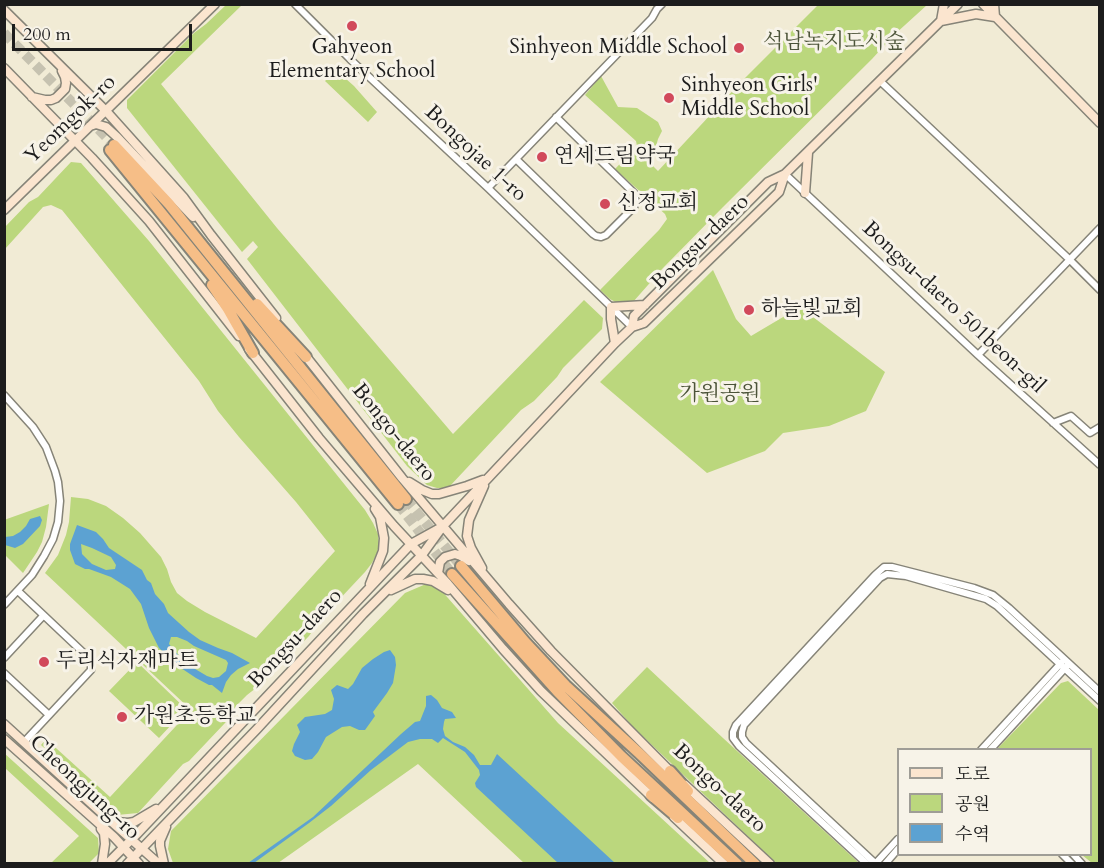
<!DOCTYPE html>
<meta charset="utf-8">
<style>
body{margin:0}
#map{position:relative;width:1104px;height:868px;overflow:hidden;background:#f1ebd5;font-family:Cardo,"Noto Serif KR",serif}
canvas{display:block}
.frame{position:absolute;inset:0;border:6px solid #1c1c1c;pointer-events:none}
.legend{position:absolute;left:897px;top:748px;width:195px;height:108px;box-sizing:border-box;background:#f7f3e8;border:2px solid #9f9d96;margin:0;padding:8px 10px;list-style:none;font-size:18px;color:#1c1c1c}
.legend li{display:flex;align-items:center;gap:12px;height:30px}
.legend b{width:30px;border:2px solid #9f9d96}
.scale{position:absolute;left:12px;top:24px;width:180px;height:27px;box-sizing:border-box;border:3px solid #1c1c1c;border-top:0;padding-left:8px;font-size:18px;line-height:21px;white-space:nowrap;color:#1c1c1c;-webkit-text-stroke:4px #f7f3e8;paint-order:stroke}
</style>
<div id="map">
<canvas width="1104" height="868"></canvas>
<div class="frame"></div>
<ul class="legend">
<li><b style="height:8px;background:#fbe5cf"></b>도로</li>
<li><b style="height:16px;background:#bbd77d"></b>공원</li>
<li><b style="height:16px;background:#5ca2d2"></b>수역</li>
</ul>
<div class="scale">200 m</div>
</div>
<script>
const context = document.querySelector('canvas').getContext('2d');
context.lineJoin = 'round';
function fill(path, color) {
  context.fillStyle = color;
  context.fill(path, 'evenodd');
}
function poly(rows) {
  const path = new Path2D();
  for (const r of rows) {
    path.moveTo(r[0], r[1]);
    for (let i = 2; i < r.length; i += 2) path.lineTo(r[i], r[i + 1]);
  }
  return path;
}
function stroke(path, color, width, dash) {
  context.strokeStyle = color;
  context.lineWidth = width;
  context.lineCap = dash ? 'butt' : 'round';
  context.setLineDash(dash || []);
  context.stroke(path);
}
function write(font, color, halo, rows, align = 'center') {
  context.font = font + ' Cardo,"Noto Serif KR",serif';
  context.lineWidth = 6;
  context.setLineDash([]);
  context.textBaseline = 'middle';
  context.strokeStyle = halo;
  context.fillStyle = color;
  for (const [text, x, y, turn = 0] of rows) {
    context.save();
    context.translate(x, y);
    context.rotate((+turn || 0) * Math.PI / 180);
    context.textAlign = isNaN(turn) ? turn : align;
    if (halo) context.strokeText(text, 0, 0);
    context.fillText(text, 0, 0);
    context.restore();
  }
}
fill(poly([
 [226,5,242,5,161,84,277,228,453,434,584,300,603,318,602,329,563,368,557,377,534,401,521,410,450,486,446,488,437,488,427,485,407,466,247,259,258,247,253,241,242,252,127,108,127,100,194,33,206,24],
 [818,5,927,5,894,35,872,59,723,207,663,268,633,302,627,304,619,304,610,299,600,290,659,230,667,219,665,214,615,169,637,146,636,141,585,95,601,76,618,107,637,108,658,122,662,131,658,139,651,164,658,171,741,82],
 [336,70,354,86,377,112,368,122,325,81],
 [71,162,81,163,149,241,365,510,373,523,378,534,379,545,377,553,372,563,365,572,320,620,309,636,265,681,247,695,237,705,225,723,189,761,183,764,138,813,117,815,41,745,46,739,110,797,189,712,190,709,45,573,58,555,66,535,69,522,71,497,88,499,106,506,123,518,140,533,161,557,167,569,171,582,177,593,187,601,205,612,256,638,335,551,296,502,239,437,218,411,199,381,62,210,51,205,43,207,5,249,4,228,29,202,38,197],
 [713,270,736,319,751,336,800,307,885,372,866,411,829,426,783,433,765,451,707,473,600,382],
 [49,504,46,527,42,542,37,552,23,573,5,555,4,520],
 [433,581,558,723,710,863,524,863,418,764,278,863,173,863,168,849,171,831,405,593],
 [137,662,186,709,159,738,109,691],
 [647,667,723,738,859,863,776,863,633,727,612,703],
 [1068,681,1099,710,1100,862,1098,863,1092,863,1082,855,1090,854,1090,750,997,749,1061,683],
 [4,753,98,838,99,853,89,863,51,863,79,836,5,768]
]), '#bbd77d');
fill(poly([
 [40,516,42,520,40,526,23,544,15,548,5,545,5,537,13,536,20,532,26,526,30,519],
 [77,525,96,532,103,539,109,548,142,570,147,580,151,583,155,594,164,604,168,613,189,632,200,640,218,648,232,653,250,663,238,669,231,675,226,682,222,693,212,685,209,685,196,678,181,668,159,648,149,628,141,604,130,589,111,577,89,569,85,569,75,564,70,550,70,544],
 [81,544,92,548,111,557,116,565,115,569,106,570,92,564,82,554],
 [171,637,177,637,187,641,194,646,226,660,228,663,226,671,219,677,213,678,207,676,185,663,169,644],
 [390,650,395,657,396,665,393,683,387,693,373,712,375,716,365,730,359,730,350,726,342,727,326,737,318,752,312,759,305,760,295,756,292,751,294,744,300,732,297,725,305,717,325,714,332,710,334,699,331,690,337,685,348,689,353,684,362,668,373,659,384,652],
 [431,695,437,700,442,708,452,712,456,718,445,719,444,722,443,729,445,736,453,742,465,747,474,755,480,765,491,765,497,754,615,863,558,863,476,787,475,783,480,775,479,770,465,752,443,738,438,743,432,739,420,739,408,742,371,770,331,806,309,823,254,863,248,863,313,817,401,734,415,722,420,721,426,706,426,696]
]), '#5ca2d2');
stroke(poly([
 [4,33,114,145],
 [406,499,461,566],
 [398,504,452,574]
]), '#c6c2b0', 10, [10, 5]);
const street = poly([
 [295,4,352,61,488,188,632,327],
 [880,81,1069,259,1100,290],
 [516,159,593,234,596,236,601,237,606,235,634,207,636,202,634,193,556,117],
 [785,174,978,355,1100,465],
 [488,188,652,18,657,9,662,4],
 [978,355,1100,228],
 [4,395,33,427,46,447,55,471,58,482,60,501,58,522,53,539,44,556,32,575,4,605],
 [1053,423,1071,416,1090,433,1100,427],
 [18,591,90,659,91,664,91,670,24,742],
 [4,658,43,616],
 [4,673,49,715],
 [981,750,1062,662],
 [990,750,1067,666],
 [1062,854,1072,864],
 [1073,854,1082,864],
 [867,864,739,746,733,738,733,732,736,725,875,575,884,567,892,567,974,588,993,595,1009,608,1100,692],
 [875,864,898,839],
 [876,864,746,743,742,737,742,732,744,725,880,578,887,574,906,576,986,599,997,606,1100,701],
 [885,864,898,849]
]);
const secondary = poly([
 [944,4,941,21,976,14,995,17,994,4],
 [983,4,1100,123],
 [4,10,106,111,184,198,211,235,276,318],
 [4,68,92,158,149,221,239,336],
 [32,97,45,100,51,100,56,98,65,89,66,83,65,77,62,71],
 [90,126,96,124,106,127,117,137,193,217],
 [805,193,808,153],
 [4,210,215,4],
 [632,327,634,316,768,182,785,174,958,4],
 [615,343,611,319,611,307,645,305],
 [249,349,319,438,394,526,448,584,503,649,541,691,653,798],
 [304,354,402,478,509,604,551,651,673,774],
 [409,482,422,490,432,494,439,494,467,486,483,480],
 [482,568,471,548,467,536,469,520,484,486],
 [438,573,440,562,445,557,455,554,461,556,469,561],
 [370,584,383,551,384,538,380,517,375,509],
 [391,590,415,579,423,579,433,581,448,590],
 [4,724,105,816,159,864],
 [4,739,114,837,139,864],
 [685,785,770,864],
 [674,817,724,864],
 [110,819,117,822,128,823,134,822,156,809],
 [101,829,104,833,105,844,102,864],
 [107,864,137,834,411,544,440,528],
 [127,864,257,729,363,614,422,555,443,526,615,343,632,327,644,323,779,192,785,174],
 [164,864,160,846,160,841,166,827]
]);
const highway = poly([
 [114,145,169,204,406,499],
 [110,150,398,504],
 [212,285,228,309,253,353],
 [257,304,306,357],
 [461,566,525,642,566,686,639,753,755,864],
 [452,574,557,691,621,756,737,864],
 [670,771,688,791],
 [651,795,678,818]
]);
stroke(street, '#868478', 9);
stroke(secondary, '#868478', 11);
stroke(highway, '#868478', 14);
stroke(street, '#fff', 6);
stroke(secondary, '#fbe5cf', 8);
stroke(highway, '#f6be87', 10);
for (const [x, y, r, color] of [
 [352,26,6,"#d1495b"],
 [739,48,6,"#d1495b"],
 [669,98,6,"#d1495b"],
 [542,157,6,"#d1495b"],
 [605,204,6,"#d1495b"],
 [749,310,6,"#d1495b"],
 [44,662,6,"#d1495b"],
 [122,717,6,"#d1495b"]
]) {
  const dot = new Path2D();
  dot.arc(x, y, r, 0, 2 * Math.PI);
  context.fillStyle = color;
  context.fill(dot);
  stroke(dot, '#f7f3e8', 2);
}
write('21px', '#4c5439', '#f7f3e8', [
 ["석남녹지도시숲",834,43],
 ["가원공원",720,395]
]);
write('21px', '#1c1c1c', '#f7f3e8', [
 ["Gahyeon",352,48,"center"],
 ["Elementary School",352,72,"center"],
 ["Sinhyeon Middle School",727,48,"right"],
 ["Sinhyeon Girls'",681,86],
 ["Middle School",681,110],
 ["연세드림약국",554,157],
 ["신정교회",617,204],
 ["하늘빛교회",761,310],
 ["두리식자재마트",56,662],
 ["가원초등학교",134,717]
], 'left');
write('21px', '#1c1c1c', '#f7f3e8', [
 ["Yeomgok-ro",71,120,-44],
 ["Bongojae 1-ro",475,154,43],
 ["Bongsu-daero",701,243,-44],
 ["Bongsu-daero 501beon-gil",953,308,43],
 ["Bongo-daero",393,433,51],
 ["Bongsu-daero",296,639,-47],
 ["Cheongjung-ro",84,788,43],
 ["Bongo-daero",719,789,43]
]);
</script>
